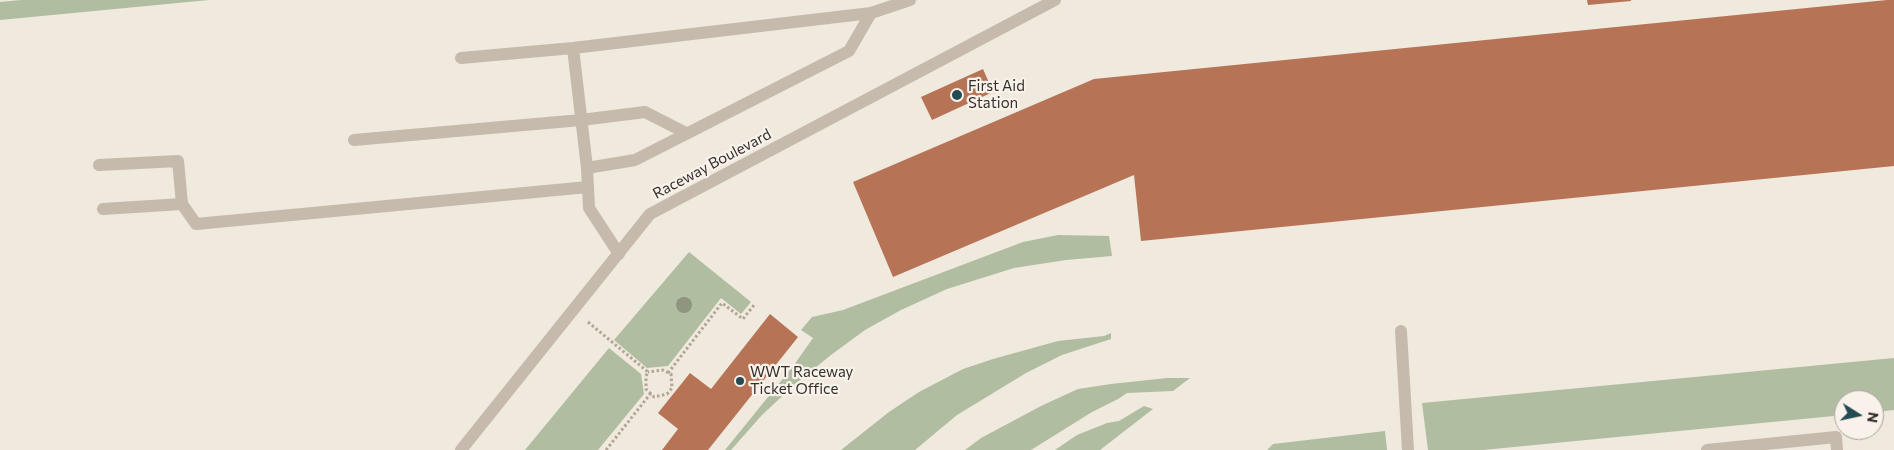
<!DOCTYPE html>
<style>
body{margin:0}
#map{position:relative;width:1894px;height:450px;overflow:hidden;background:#efe9de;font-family:Commissioner,sans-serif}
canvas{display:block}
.north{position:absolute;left:1834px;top:390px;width:50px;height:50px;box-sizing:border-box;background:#f8f2ea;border:1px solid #aaa49d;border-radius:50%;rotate:100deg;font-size:14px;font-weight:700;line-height:20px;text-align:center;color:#352e2a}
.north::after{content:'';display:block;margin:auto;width:18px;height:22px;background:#244b51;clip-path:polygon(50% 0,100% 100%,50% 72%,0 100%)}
</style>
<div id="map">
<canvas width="1894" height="450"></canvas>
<div class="north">N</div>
</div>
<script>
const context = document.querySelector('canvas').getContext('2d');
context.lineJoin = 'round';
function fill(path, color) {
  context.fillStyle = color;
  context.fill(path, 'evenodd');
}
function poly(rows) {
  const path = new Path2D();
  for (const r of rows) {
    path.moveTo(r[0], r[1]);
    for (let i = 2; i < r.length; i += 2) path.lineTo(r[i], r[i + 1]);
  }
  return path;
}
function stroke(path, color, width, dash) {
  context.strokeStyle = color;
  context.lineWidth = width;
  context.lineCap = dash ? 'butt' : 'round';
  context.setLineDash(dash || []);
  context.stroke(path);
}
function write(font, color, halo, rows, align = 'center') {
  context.font = font + ' Commissioner,sans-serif';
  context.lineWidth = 4.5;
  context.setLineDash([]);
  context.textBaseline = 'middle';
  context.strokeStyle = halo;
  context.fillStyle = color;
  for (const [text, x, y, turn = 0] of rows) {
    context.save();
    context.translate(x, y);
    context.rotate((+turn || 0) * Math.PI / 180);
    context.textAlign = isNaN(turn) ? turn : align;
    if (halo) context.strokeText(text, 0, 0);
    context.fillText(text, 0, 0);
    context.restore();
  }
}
fill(poly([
 [21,0,209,0,0,20,0,2],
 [1058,235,1109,236,1112,256,1066,260,1014,268,947,289,901,310,865,330,831,355,794,385,762,415,731,450,725,450,794,365,813,338,801,330,812,317,843,310,1023,242],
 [689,252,751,302,741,314,721,298,668,366,647,368,614,340],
 [1111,333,1111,339,1062,355,1026,373,957,415,915,450,841,450,889,412,919,392,963,369,993,359,1058,341,1104,336],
 [609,348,641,374,644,394,598,450,525,450],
 [1894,358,1894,410,1874,412,1874,400,1844,400,1844,415,1483,450,1428,450,1422,403],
 [1167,378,1190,378,1173,391,1127,393,1118,399,1092,412,1031,450,965,450,981,438,1043,405,1078,389,1111,384],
 [1144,406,1153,409,1100,450,1055,450,1077,435,1107,423,1119,421],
 [1385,431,1387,450,1267,450,1273,444]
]), '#b1bda0');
fill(poly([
 [1587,0,1631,0,1631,1,1588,5],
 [1887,0,1894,0,1894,166,1141,241,1134,175,893,277,853,182,1094,79],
 [983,69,993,92,932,120,921,97],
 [770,314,798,337,708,450,662,450,678,429,658,413,690,373,711,389]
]), '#b77355');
stroke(poly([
 [588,322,648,372,646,376,646,389,654,397,667,394,672,388,671,374,663,370,648,372],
 [668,373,722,303,743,319,754,305],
 [606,450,651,393]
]), '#b2a496', 3, [2.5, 2.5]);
stroke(poly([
 [573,48,587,168,589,208,619,254],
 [461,58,573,48,871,13],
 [354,140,581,120,645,112,686,133],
 [99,165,178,161,182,204],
 [587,168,635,160,849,51,871,13,910,0],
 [103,209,182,204,196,224,588,187],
 [1401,331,1408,450],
 [1707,450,1836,437,1837,450]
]), '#c6baac', 12);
stroke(poly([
 [461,450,650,214,1055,0]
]), '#c6baac', 12);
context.fillStyle = '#90957f';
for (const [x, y] of [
 [684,305]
]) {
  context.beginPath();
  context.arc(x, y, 8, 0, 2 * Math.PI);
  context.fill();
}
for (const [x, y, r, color] of [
 [957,95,6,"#244b51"],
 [740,381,5,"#244b51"]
]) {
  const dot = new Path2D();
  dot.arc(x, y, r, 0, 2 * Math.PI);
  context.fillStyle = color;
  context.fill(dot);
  stroke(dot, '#f8f2ea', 2);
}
write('15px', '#352e2a', '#f8f2ea', [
 ["First Aid",968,86],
 ["Station",968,103],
 ["WWT Raceway",750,372],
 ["Ticket Office",750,389]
], 'left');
write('15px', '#352e2a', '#f8f2ea', [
 ["Raceway Boulevard",712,164,-28]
]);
</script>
